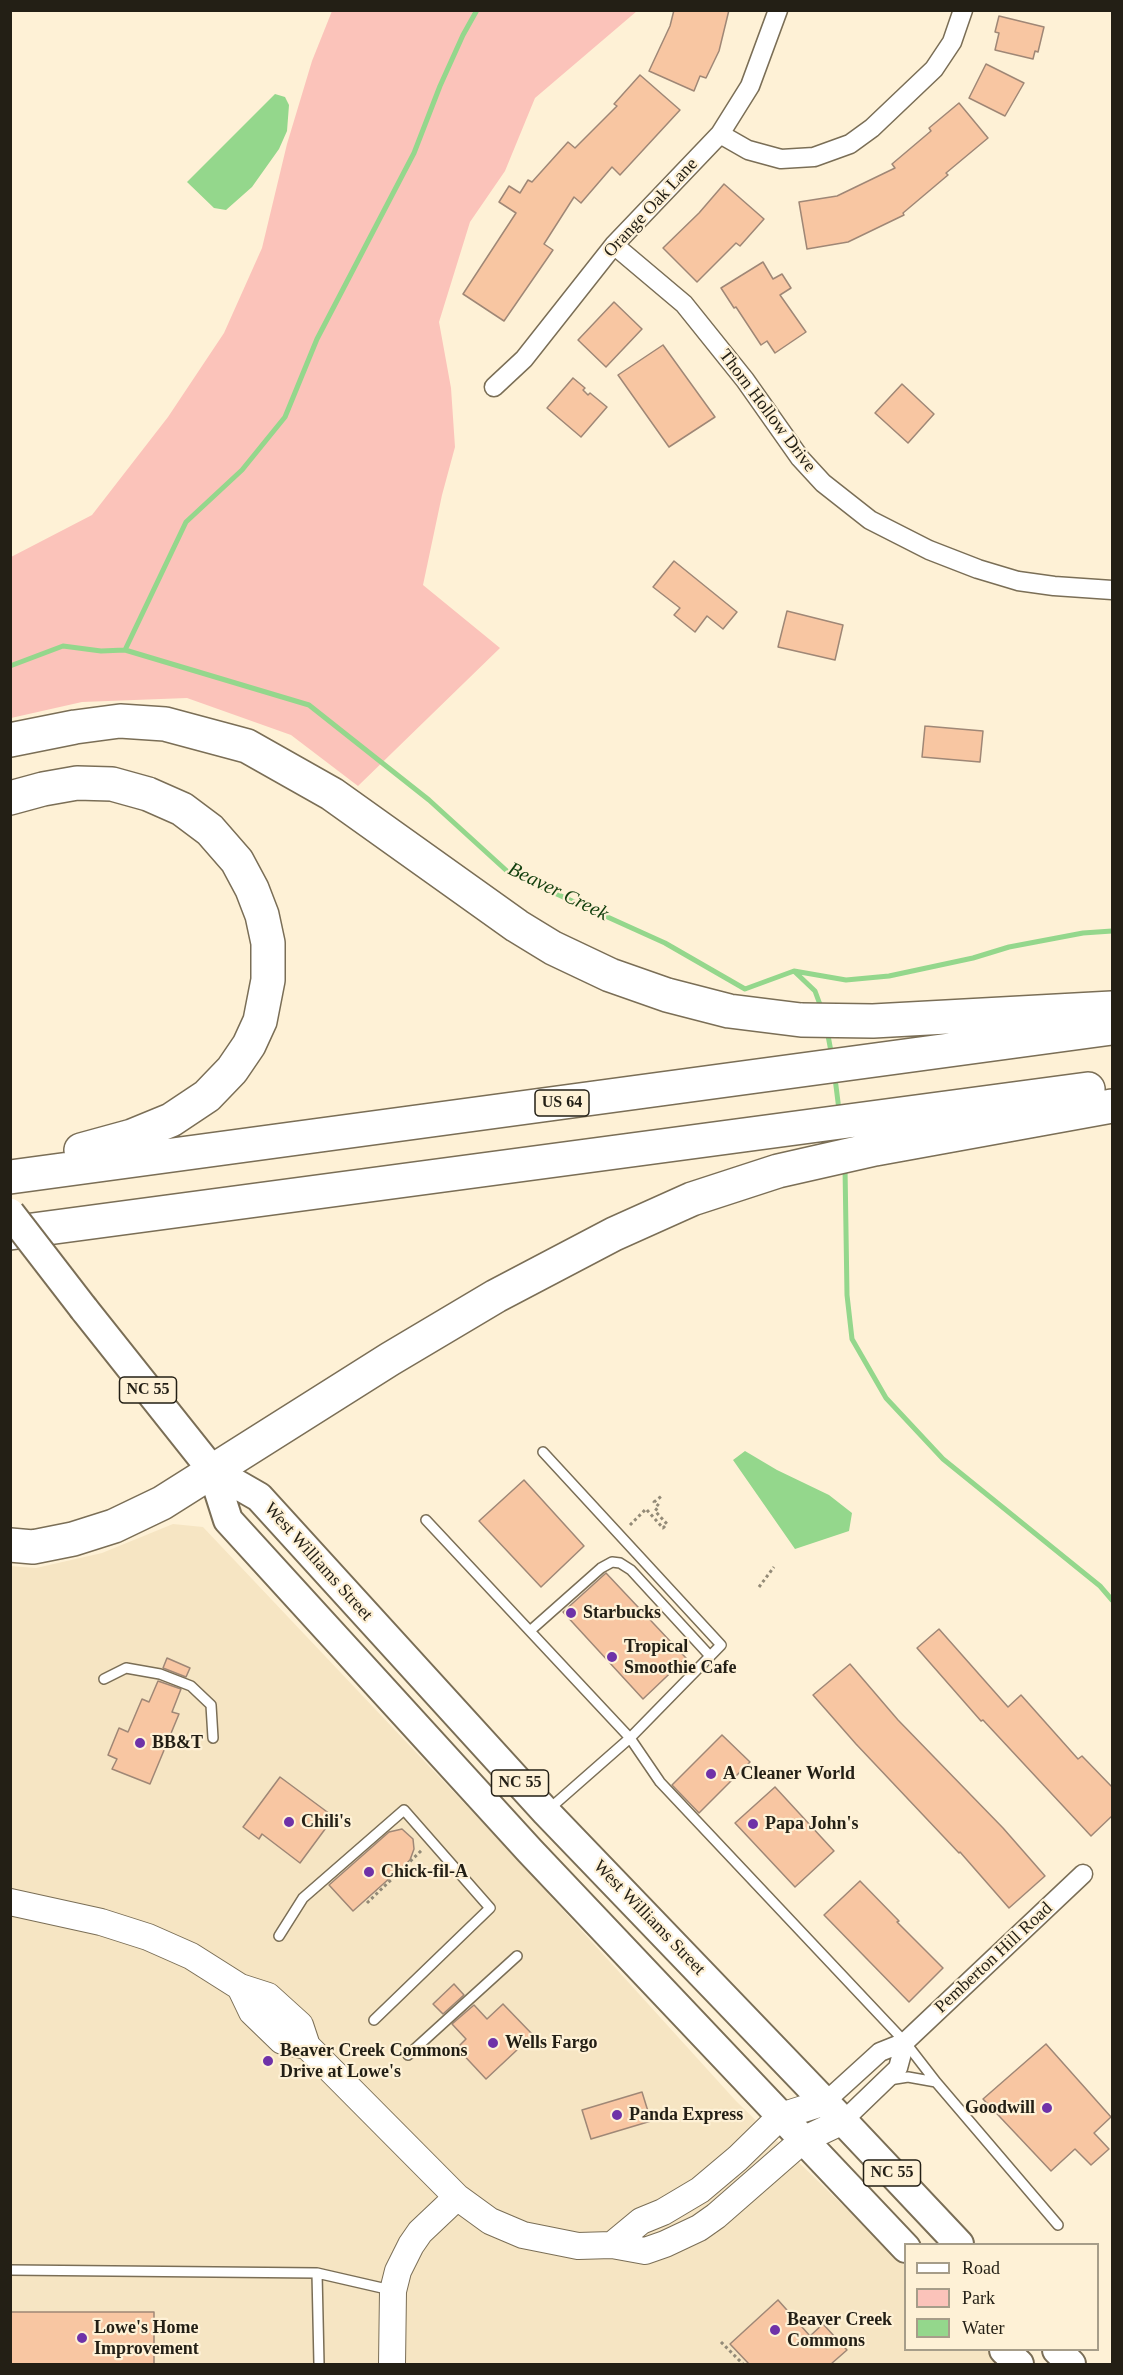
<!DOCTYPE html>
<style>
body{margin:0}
#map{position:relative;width:1123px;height:2375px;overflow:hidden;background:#fef1d6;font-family:Georgia,serif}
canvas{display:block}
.frame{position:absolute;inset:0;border:12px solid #231f15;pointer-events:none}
.legend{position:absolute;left:904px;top:2243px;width:195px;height:108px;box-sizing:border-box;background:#fef1d6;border:2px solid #a69d89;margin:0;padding:8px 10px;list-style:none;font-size:18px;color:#231f15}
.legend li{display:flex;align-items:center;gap:12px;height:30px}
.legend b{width:30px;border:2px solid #a69d89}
</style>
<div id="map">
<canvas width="1123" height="2375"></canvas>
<div class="frame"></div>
<ul class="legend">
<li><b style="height:8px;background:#fff"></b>Road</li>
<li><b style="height:16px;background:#fbc3ba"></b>Park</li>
<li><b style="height:16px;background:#94d78c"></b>Water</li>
</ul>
</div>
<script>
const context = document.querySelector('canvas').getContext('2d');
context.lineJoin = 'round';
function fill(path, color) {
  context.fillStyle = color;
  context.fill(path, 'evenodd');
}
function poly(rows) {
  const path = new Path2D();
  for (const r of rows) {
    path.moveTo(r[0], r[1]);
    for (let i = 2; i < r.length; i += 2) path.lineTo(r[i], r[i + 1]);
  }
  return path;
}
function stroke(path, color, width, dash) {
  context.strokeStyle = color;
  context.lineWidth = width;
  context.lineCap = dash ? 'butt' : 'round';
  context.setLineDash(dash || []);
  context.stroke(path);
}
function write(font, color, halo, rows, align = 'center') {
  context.font = font + ' Georgia,serif';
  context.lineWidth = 4.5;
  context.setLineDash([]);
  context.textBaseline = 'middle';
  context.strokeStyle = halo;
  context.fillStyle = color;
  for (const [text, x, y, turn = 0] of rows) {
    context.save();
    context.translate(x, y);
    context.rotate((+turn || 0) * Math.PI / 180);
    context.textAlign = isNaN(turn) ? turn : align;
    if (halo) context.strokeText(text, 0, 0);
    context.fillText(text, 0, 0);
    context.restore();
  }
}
fill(poly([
 [173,1524,203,1527,514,1856,736,2101,905,2266,906,2350,992,2350,1007,2364,11,2364,10,1566,36,1568,102,1553]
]), '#f6e5c3');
fill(poly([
 [332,11,637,11,535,98,505,171,470,222,439,322,451,388,455,447,442,495,423,585,500,648,358,786,291,735,187,698,82,702,11,718,11,557,92,515,168,417,224,333,262,248,287,144,312,61]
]), '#fbc3ba');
fill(poly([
 [275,94,285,97,289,105,287,131,279,149,252,187,226,210,214,208,187,182],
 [745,1451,777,1470,829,1495,852,1513,849,1531,795,1549,733,1460]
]), '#94d78c');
stroke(poly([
 [125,650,186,522,242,470,285,417,317,339,414,153,440,86,463,35,477,10],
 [10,666,63,646,101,651,125,650,309,705,429,800,508,872,665,943,745,989,794,971,846,980,889,976,973,958,1009,947,1083,933,1112,931],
 [795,972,815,991,822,1010],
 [827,1030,832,1057],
 [835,1078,839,1110],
 [845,1167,847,1295,852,1339,886,1398,943,1459,1100,1586,1112,1600]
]), '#94d78c', 5);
const building = poly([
 [674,10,729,10,719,51,706,78,700,76,694,91,649,71,670,26,674,10],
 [999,16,1044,27,1038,52,1035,51,1033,59,995,50,999,33,995,32,999,16],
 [986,64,1024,83,1005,116,969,98,986,64],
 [640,75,680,110,620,175,612,167,581,203,574,197,544,244,553,250,504,321,463,294,516,213,499,202,509,186,520,193,528,180,532,182,568,142,575,148,617,106,614,104,640,75],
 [959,103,988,138,946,173,948,175,903,213,904,215,848,242,807,249,799,202,837,196,895,168,892,164,931,131,929,128,959,103],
 [724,184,764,219,740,246,736,243,697,282,663,248,699,213,724,184],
 [763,262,773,279,782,274,791,288,780,295,806,332,775,353,767,341,761,345,736,307,734,308,721,288,763,262],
 [614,302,642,329,606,367,578,340,614,302],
 [663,345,715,417,669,447,618,375,663,345],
 [573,378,585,388,583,390,588,395,590,393,607,407,581,437,547,408,573,378],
 [902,384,934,414,908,443,875,413,902,384],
 [674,561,737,612,723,629,707,616,695,632,674,615,680,608,653,587,674,561],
 [787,611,843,625,835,660,778,647,787,611],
 [925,726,983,731,980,762,922,757,925,726],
 [524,1480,584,1546,541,1587,479,1521,524,1480],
 [606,1573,686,1658,643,1699,563,1612,606,1573],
 [939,1629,1008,1707,1021,1695,1078,1759,1082,1756,1113,1788,1113,1815,1091,1836,983,1720,981,1721,917,1648,939,1629],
 [167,1658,190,1668,186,1677,163,1668,167,1658],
 [850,1664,898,1720,1003,1828,1045,1876,1009,1908,960,1852,959,1853,856,1744,813,1695,850,1664],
 [158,1681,181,1689,172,1712,179,1714,150,1784,112,1769,117,1759,108,1755,119,1728,128,1732,142,1699,149,1702,158,1681],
 [722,1735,750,1762,699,1813,672,1785,722,1735],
 [280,1777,334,1817,300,1863,262,1834,259,1839,243,1827,280,1777],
 [775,1787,834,1851,795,1887,735,1823,775,1787],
 [402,1829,413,1839,414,1849,410,1860,353,1911,329,1885,389,1832,402,1829],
 [860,1881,899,1921,897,1922,943,1968,909,2002,824,1915,860,1881],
 [454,1984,464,1995,443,2014,433,2004,454,1984],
 [503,2004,533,2035,486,2079,457,2048,466,2039,452,2024,474,2005,487,2019,503,2004],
 [1046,2044,1111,2117,1094,2133,1109,2149,1091,2165,1075,2149,1051,2171,983,2099,1046,2044],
 [642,2092,651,2121,591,2139,582,2110,642,2092],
 [778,2300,810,2336,823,2324,847,2350,831,2364,749,2364,730,2344,778,2300],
 [10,2312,154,2312,154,2364,10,2364,10,2312]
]);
fill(building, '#f8c6a2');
stroke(building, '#9f8776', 1.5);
const lane = poly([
 [543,1452,721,1645,630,1738,660,1782,905,2042,936,2082,908,2077,889,2080],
 [426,1520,630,1738,548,1810],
 [531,1630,601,1568,612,1562,620,1563,631,1570,710,1656],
 [104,1679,126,1668,160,1674,191,1686,211,1705,213,1738],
 [279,1936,303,1898,404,1810,490,1908,374,2020],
 [408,2055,517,1956],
 [936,2082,1058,2225],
 [10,2270,317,2273,391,2290],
 [317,2273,319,2364]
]);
const street = poly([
 [720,134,748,150,781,159,814,157,850,144,872,128,934,69,952,42,963,10],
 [614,245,684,304,745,380,800,458,823,483,870,520,929,550,978,569,1018,581,1054,586,1112,590],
 [494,387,524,359,614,245,720,134,750,86,778,10],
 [825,2102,880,2052,905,2042,1083,1874],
 [843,2121,898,2068,905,2042]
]);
const secondary = poly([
 [10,1902,101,1922,148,1937,191,1956,240,1987,268,1996,300,2025,307,2046,457,2197,490,2221,523,2235,578,2246,612,2245,645,2251,665,2244,699,2228,716,2216,803,2140,843,2121],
 [240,1987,252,2012,282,2041,307,2046],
 [612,2245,641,2221,663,2212,700,2190,738,2158,781,2116,825,2102],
 [392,2364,393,2291,398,2271,411,2245,420,2232,457,2197]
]);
const primary = poly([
 [84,1309,212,1470,259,1497,546,1812,843,2121,959,2244],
 [212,1470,228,1520,530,1851,906,2248],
 [1004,2350,1019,2364],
 [1057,2350,1071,2364]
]);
const highway = poly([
 [10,740,75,727,120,721,165,724,247,746,332,794,517,926,553,948,610,975,667,995,729,1011,801,1020,873,1021,1112,1008],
 [10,798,43,789,77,783,112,784,148,794,182,809,210,830,237,861,252,889,262,915,268,943,268,980,260,1021,249,1045,232,1070,207,1096,171,1120,132,1136,81,1150],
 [10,1177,1112,1028],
 [10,1233,1088,1089],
 [10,1545,33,1547,73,1539,114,1526,162,1503,390,1359,496,1296,614,1234,692,1199,778,1171,875,1149,1112,1106]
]);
stroke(lane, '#7a6e56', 12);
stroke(street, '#7a6e56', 21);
stroke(secondary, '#7a6e56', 28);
stroke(primary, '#7a6e56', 32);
stroke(highway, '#7a6e56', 36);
stroke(poly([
 [630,1525,646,1509,663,1528,667,1524,655,1511,659,1506,654,1502,663,1495],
 [759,1587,774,1567],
 [367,1903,423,1849],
 [721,2342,743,2364]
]), '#938a77', 3, [3, 3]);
stroke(lane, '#fff', 9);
stroke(street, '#fff', 18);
stroke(secondary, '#fff', 26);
stroke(primary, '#fff', 28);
stroke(highway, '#fff', 33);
const primaryBridge = poly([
 [10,1213,84,1309]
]);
stroke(primaryBridge, '#7a6e56', 32, []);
stroke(primaryBridge, '#fff', 28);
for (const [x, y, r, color] of [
 [571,1613,6,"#6f32a8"],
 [612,1657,6,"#6f32a8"],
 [140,1743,6,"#6f32a8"],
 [711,1774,6,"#6f32a8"],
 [289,1822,6,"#6f32a8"],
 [753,1824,6,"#6f32a8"],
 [369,1872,6,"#6f32a8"],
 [493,2043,6,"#6f32a8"],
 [268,2061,6,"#6f32a8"],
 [1047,2108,6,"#6f32a8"],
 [617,2115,6,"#6f32a8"],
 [775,2330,6,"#6f32a8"],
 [82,2338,6,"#6f32a8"]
]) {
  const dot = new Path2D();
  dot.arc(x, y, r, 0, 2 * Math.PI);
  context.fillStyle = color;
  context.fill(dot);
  stroke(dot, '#fef1d6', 2);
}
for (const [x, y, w] of [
 [562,1103,54],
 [148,1390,57],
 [520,1783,57],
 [892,2173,57]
]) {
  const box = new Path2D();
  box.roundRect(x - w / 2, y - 13, w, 26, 4.5);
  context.fillStyle = '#fef1d6';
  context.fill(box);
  stroke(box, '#231f15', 1.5);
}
write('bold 16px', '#231f15', null, [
 ["US 64",562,1103],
 ["NC 55",148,1390],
 ["NC 55",520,1783],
 ["NC 55",892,2173]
]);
write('18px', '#231f15', '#fef1d6', [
 ["Orange Oak Lane",651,208,-47],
 ["Thorn Hollow Drive",767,411,53],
 ["West Williams Street",318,1562,48],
 ["West Williams Street",649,1918,46],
 ["Pemberton Hill Road",994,1958,-43]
]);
write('bold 18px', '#231f15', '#fef1d6', [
 ["Starbucks",583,1613],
 ["Tropical",624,1647],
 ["Smoothie Cafe",624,1668],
 ["BB&T",152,1743],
 ["A Cleaner World",723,1774],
 ["Chili's",301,1822],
 ["Papa John's",765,1824],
 ["Chick-fil-A",381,1872],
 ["Wells Fargo",505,2043],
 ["Beaver Creek Commons",280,2051],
 ["Drive at Lowe's",280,2072],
 ["Goodwill",1035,2108,"right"],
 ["Panda Express",629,2115],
 ["Beaver Creek",787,2320],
 ["Commons",787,2341],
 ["Lowe's Home",94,2328],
 ["Improvement",94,2349]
], 'left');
write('italic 20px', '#123f0d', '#fef1d6', [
 ["Beaver Creek",558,892,26]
]);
</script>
